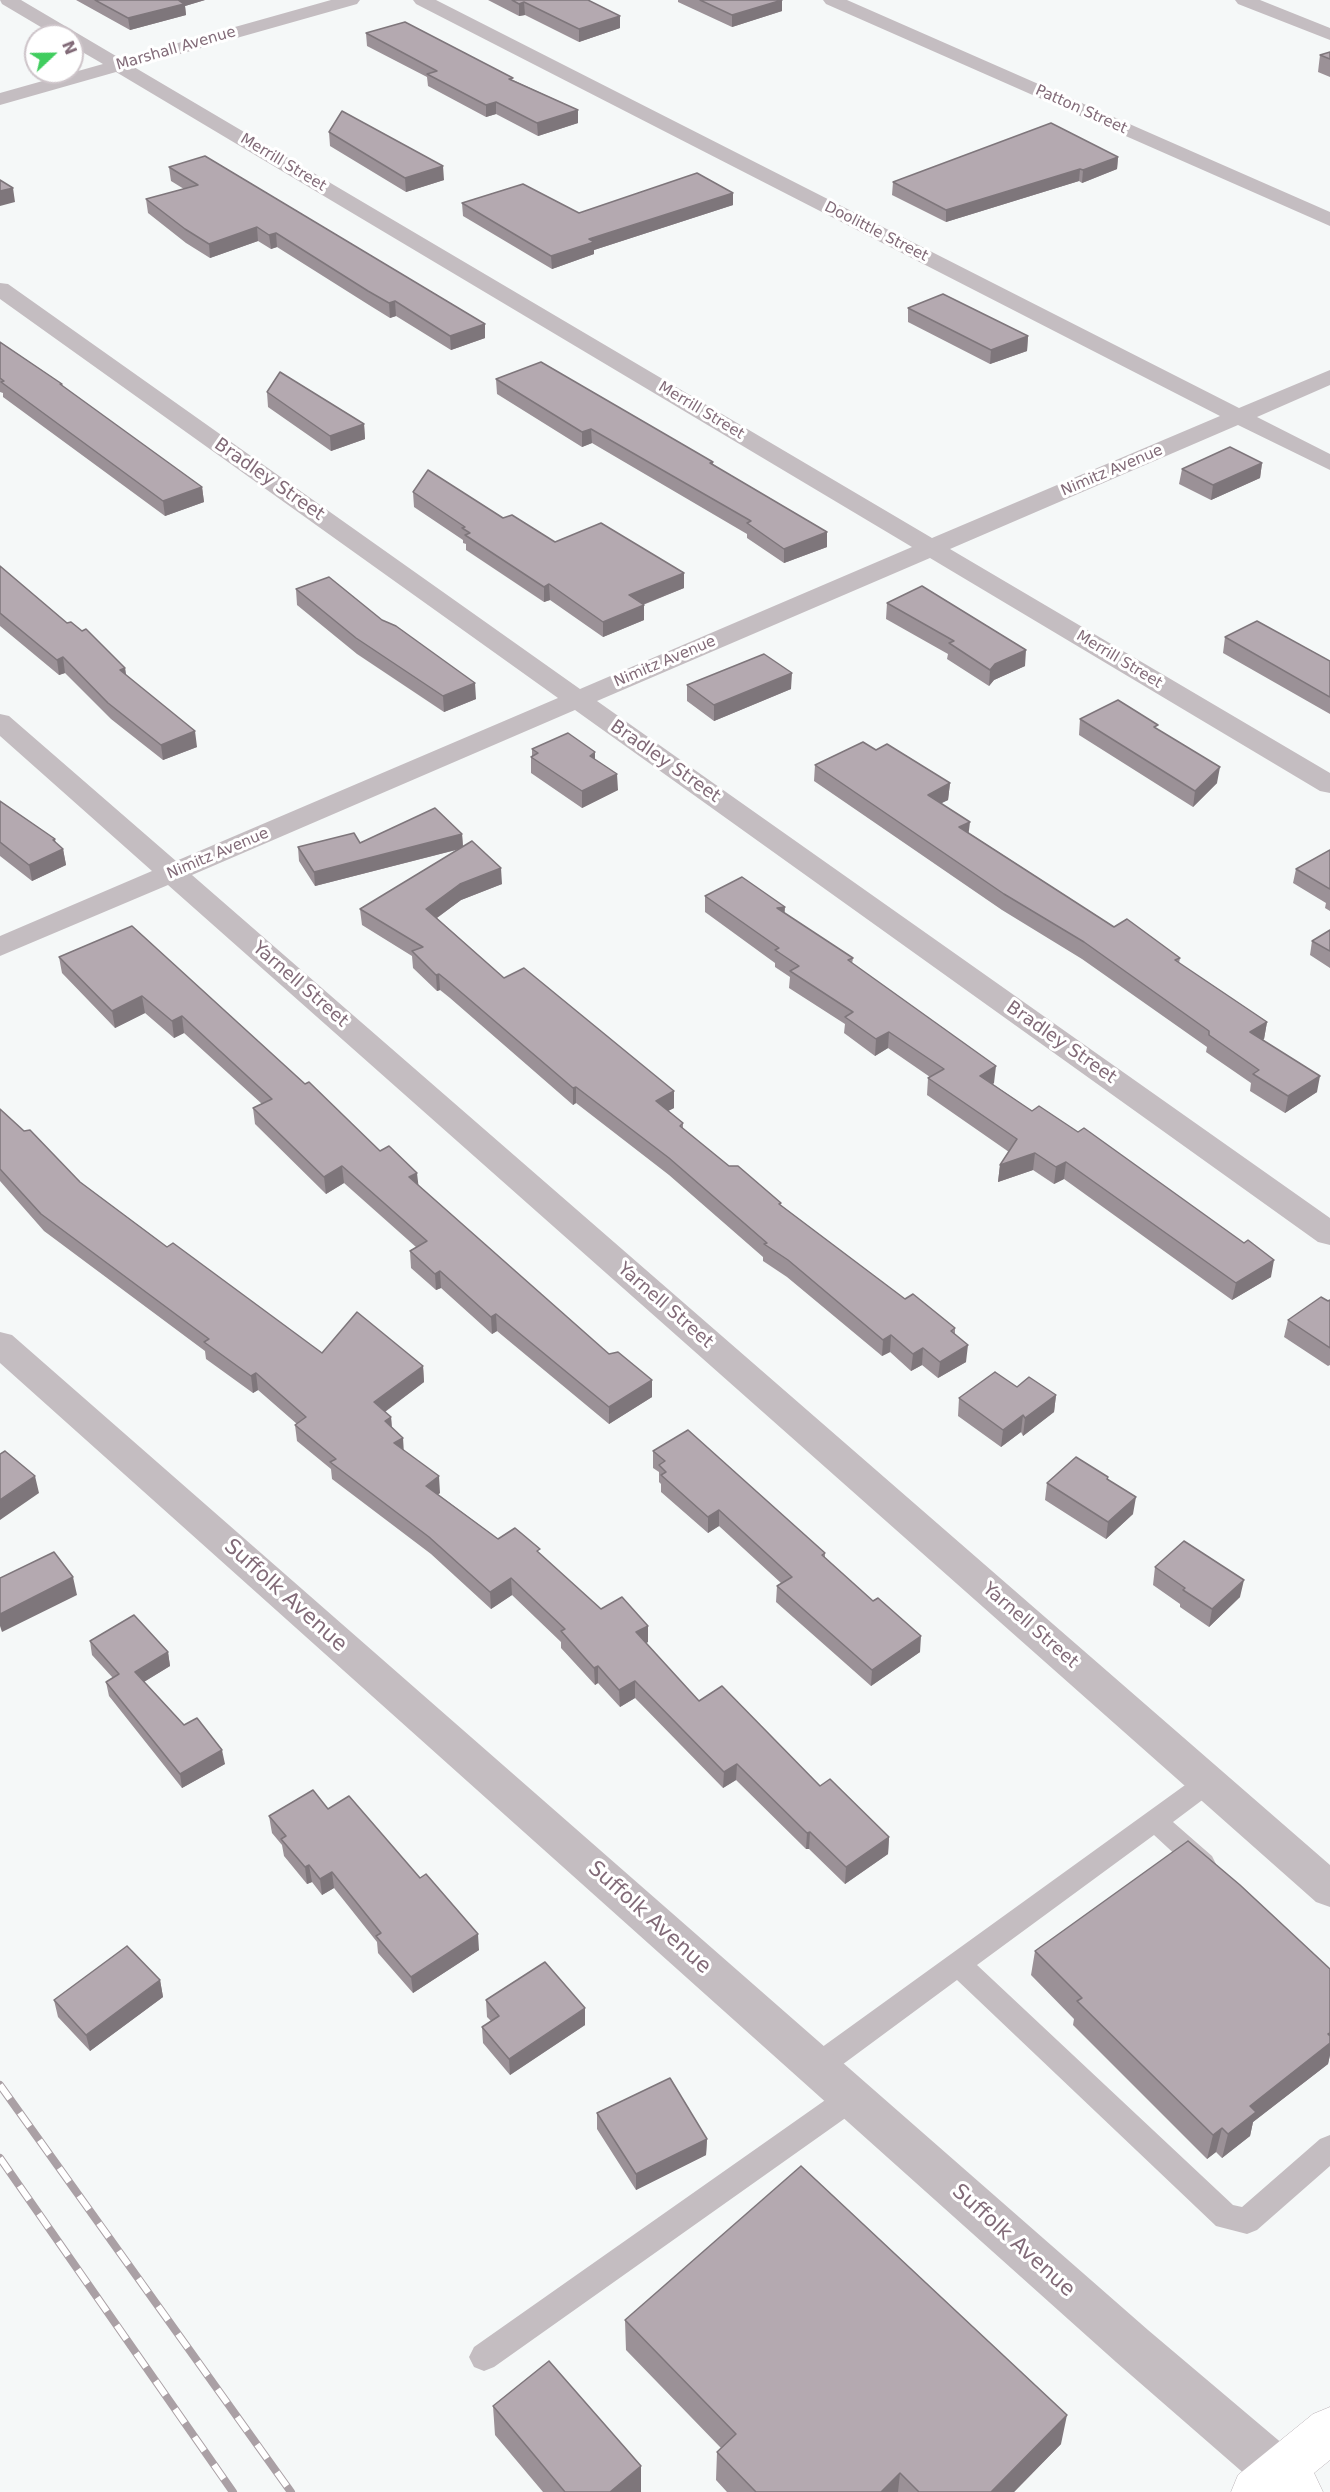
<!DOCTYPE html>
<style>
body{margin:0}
#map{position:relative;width:1330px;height:2492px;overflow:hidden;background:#f5f8f8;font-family:"DejaVu Sans",sans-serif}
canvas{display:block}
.north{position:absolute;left:24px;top:24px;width:60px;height:60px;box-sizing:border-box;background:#fff;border:2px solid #cdc4c9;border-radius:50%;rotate:68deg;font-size:16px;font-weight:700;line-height:24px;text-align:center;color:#826b78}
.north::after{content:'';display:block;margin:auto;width:21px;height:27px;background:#40cd5e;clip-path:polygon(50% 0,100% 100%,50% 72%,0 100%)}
</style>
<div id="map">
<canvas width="1330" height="2492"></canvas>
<div class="north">N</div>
</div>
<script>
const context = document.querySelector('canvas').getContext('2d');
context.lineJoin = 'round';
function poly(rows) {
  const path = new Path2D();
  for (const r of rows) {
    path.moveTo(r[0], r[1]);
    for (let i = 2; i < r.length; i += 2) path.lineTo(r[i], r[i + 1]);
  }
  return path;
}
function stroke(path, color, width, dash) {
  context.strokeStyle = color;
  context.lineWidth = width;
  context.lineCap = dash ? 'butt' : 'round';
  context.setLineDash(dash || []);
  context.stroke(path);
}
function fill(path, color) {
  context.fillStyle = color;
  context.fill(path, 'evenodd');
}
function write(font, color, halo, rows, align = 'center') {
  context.font = font + ' "DejaVu Sans",sans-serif';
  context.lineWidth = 6;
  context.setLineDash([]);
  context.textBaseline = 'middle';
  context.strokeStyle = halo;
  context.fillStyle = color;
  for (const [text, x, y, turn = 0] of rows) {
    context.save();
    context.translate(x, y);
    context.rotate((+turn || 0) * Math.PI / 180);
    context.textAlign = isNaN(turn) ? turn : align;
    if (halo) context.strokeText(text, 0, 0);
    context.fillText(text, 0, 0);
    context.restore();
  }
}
const secondary = poly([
 [1330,2407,1330,2460,1314,2473,1323,2492,1231,2492,1238,2475,1313,2414,1330,2407]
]);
stroke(secondary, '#bab2b7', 1);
fill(poly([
 [1208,1772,1217,1775,1221,1782,1217,1789,1173,1822,1212,1856,1216,1864,1212,1872,1203,1875,1194,1872,1154,1835,977,1965,1233,2205,1242,2207,1320,2139,1330,2135,1330,2166,1257,2230,1247,2234,1216,2226,957,1980,827,2076,817,2079,807,2076,803,2067,807,2058,1199,1775,1208,1772],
 [851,2086,861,2089,865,2098,861,2107,494,2367,484,2371,474,2367,469,2357,474,2347,841,2089,851,2086]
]), '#c4bdc1');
fill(poly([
 [0,0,21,0,121,59,331,0,360,0,357,4,134,67,932,538,1220,416,416,4,413,0,436,0,1239,408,1330,370,1330,385,1257,417,1330,454,1330,470,1238,425,950,549,1330,773,1330,793,1320,791,930,558,597,701,1330,1218,1330,1245,1318,1242,575,710,192,875,1330,1865,1330,1907,1316,1902,168,885,0,956,0,936,152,871,0,736,0,714,9,716,176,861,558,698,0,299,0,283,8,284,580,689,912,547,116,72,0,105,0,93,103,64,72,46,72,36,56,36,2,4,0,0],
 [823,0,847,0,1330,212,1330,226,826,4,823,0],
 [1235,0,1260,0,1330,28,1330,40,1238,4,1235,0]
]), '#c4bdc1');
fill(poly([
 [0,1332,12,1335,1148,2330,1297,2456,1304,2473,1297,2490,1291,2492,1263,2490,1116,2362,0,1363,0,1332]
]), '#c4bdc1');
fill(secondary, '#fff');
const rail = poly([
 [0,2085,291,2492],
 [0,2158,233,2492]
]);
stroke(rail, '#aaa0a5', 8);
stroke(rail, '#fff', 6, [17]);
fill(poly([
 [76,0,205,0,185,6,186,15,130,30],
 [488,0,588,0,620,28,579,42,525,15,519,16],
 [678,0,782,0,782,11,732,27,678,2],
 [366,33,513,80,578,110,578,123,538,136,496,114,486,117,428,86,427,77,367,46],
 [1330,52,1330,77,1318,72,1320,55],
 [329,132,444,180,406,192,330,146],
 [1118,157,1117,169,1082,183,1079,181,946,222,892,195,893,182],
 [169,167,485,338,451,350,396,316,390,318,369,305,277,247,271,249,258,241,210,258,186,243,148,213,146,199,184,189,171,181],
 [733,193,733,205,594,250,594,254,552,269,463,216,462,203,579,213],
 [908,308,1028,336,1027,351,990,364,908,322],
 [0,342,62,384,62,386,202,487,204,502,165,516,3,397,3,393,0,392],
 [496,379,713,462,713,464,827,547,784,563,747,538,747,534,592,443,582,447,497,394],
 [267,392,364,424,365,439,331,451,268,407],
 [1262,463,1260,478,1211,500,1179,484,1182,469],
 [413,492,503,518,555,542,684,588,643,605,644,605,644,620,603,637,550,600,544,602,466,550,466,544,463,543,463,540,414,507],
 [0,566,67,623,125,668,126,675,197,747,163,760,111,719,65,673,59,675,0,626],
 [296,589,476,699,444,712,357,654,297,605],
 [887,603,1025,666,994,680,989,686,947,659,948,654,886,619],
 [1225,637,1330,661,1330,714,1223,653],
 [687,685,791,689,714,721,687,701],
 [1080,719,1217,783,1193,807,1079,735],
 [532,749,595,759,618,790,582,808,531,773,531,757,532,756],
 [876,750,950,783,948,800,941,803,969,833,1114,927,1180,958,1179,963,1267,1022,1264,1039,1263,1040,1317,1092,1285,1113,1250,1091,1251,1083,1206,1052,1207,1047,1082,959,1002,910,814,781,815,765],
 [0,801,55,839,55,842,63,849,66,865,32,881,0,856],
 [462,834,463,847,502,884,461,900,437,918,504,978,674,1108,668,1111,683,1123,683,1129,729,1166,905,1299,955,1328,955,1334,966,1362,938,1378,922,1365,911,1371,890,1352,882,1356,787,1277,763,1261,763,1257,669,1175,576,1103,573,1105,450,998,440,990,437,991,413,968,412,956,362,925,360,909,460,849,315,886,299,861,298,847],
 [1330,850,1330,911,1325,908,1326,903,1293,883,1296,869],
 [705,896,784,913,853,958,852,964,994,1083,993,1084,1271,1277,1232,1300,1064,1179,1054,1184,1033,1170,998,1182,1000,1165,1009,1152,927,1095,928,1078,930,1077,888,1048,875,1056,844,1033,845,1024,789,988,790,977,775,967,775,963,705,912],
 [132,926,305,1084,418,1185,652,1397,609,1424,497,1331,492,1334,441,1288,436,1290,411,1268,410,1251,416,1247,344,1183,326,1194,255,1124,253,1108,262,1104,184,1033,174,1038,145,1013,115,1028,62,973,59,957],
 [1330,930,1330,968,1310,955,1312,941],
 [0,1109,80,1182,167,1247,322,1353,423,1366,424,1382,385,1412,391,1417,392,1427,404,1451,440,1493,438,1494,498,1539,540,1554,601,1609,648,1626,648,1642,646,1643,699,1701,820,1786,889,1837,888,1854,845,1884,809,1849,806,1849,736,1780,723,1788,635,1698,620,1707,598,1683,595,1685,584,1673,561,1648,561,1642,512,1595,491,1609,431,1554,332,1479,331,1469,297,1441,295,1425,297,1424,258,1390,253,1393,206,1359,205,1351,44,1231,0,1181],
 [1330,1300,1330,1365,1328,1366,1284,1337,1288,1320],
 [1056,1395,1054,1412,1023,1436,1021,1432,1001,1447,958,1416,959,1398],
 [653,1451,825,1553,825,1558,920,1652,871,1686,776,1602,777,1586,781,1583,719,1526,708,1533,661,1492,661,1484,659,1482,659,1472,653,1468],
 [1108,1477,1108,1479,1133,1514,1106,1539,1045,1500,1047,1483],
 [1155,1567,1240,1597,1209,1627,1180,1607,1180,1604,1153,1585],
 [90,1641,168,1652,170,1666,144,1682,184,1725,225,1764,182,1788,109,1696,106,1682,113,1678,92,1655],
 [328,1809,479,1950,413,1993,378,1953,377,1942,334,1888,322,1895,312,1882,307,1884,284,1856,282,1845,272,1833,269,1816],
 [1035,1951,1330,1969,1330,2055,1328,2064,1253,2122,1250,2136,1222,2158,1216,2152,1207,2159,1073,2025,1074,2019,1031,1975],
 [160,1980,163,1997,90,2051,58,2017,54,2000],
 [486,2000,585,2025,510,2075,483,2043,482,2027,491,2021,487,2017],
 [597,2113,707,2139,706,2155,636,2190,597,2129],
 [625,2320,1061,2444,1014,2492,727,2492,716,2480,717,2452,721,2448,626,2350],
 [493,2406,641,2466,641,2492,543,2492,495,2435]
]), '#9b9197');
fill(poly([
 [174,0,205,0,185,6,186,15,130,30,128,18],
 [782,0,782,11,732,27,732,15],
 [524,2,525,15,519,16,519,4],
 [620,16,620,28,579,42,579,29],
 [496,102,496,114,486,117,486,105],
 [578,110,578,123,538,136,537,123],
 [1118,157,1117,169,1082,183,1083,170],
 [443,166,444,180,406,192,405,178],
 [1080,169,1079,181,946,222,946,210],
 [13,188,15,202,0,206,0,191],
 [733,193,733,205,594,250,594,254,552,269,551,256,589,239],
 [257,227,258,241,210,258,209,244],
 [276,233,277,247,271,249,269,235],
 [395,301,396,316,390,318,389,303],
 [485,324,485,338,451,350,450,336],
 [1028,336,1027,351,990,364,991,350],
 [364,424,365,439,331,451,330,436],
 [591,429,592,443,582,447,582,432],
 [1262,463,1260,478,1211,500,1213,485],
 [202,487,204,502,165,516,163,501],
 [827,532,827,547,784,563,784,549],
 [684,573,684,588,629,610,629,595],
 [549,584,550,600,544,602,544,587],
 [644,605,644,620,603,637,603,622],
 [1026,650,1025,666,994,680,989,686,990,670,995,664],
 [63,657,65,673,59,675,57,660],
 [125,668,127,683,120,670],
 [792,673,791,689,714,721,714,705],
 [475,683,476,699,444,712,443,696],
 [195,731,197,747,163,760,161,745],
 [595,752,595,768,590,756],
 [1220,767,1217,783,1193,807,1195,791],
 [617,774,618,790,582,808,582,791],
 [950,783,948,800,926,811,928,795],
 [970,822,968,838,959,827],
 [462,834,463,848,315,886,314,872],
 [55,839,57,852,63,849,66,865,32,881,29,865],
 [501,868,502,884,461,900,427,925,426,909,460,884],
 [785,907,784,924,777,908],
 [439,974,440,990,437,991,436,975],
 [142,996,145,1013,115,1028,112,1011],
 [182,1016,184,1033,174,1038,172,1021],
 [1267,1022,1264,1039,1247,1048,1250,1032],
 [889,1032,888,1048,875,1056,876,1039],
 [996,1066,994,1083,978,1092,980,1076],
 [1320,1076,1317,1092,1285,1113,1288,1096],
 [576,1087,576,1103,573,1105,573,1088],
 [674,1091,674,1108,656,1117,656,1101],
 [1035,1153,1033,1170,998,1182,1000,1165],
 [1066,1162,1064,1179,1054,1184,1056,1167],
 [342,1166,344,1183,326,1194,324,1177],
 [417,1173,419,1190,409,1177],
 [1274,1260,1271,1277,1232,1300,1236,1283],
 [440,1271,441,1288,436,1290,435,1274],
 [496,1314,497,1331,492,1334,491,1317],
 [891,1335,890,1352,882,1356,883,1340],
 [968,1345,966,1362,938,1378,940,1362],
 [923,1348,922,1365,911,1371,913,1354],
 [423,1366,424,1382,375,1419,374,1402],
 [256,1373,258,1390,253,1393,251,1376],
 [652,1380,652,1397,609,1424,609,1407],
 [1056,1395,1054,1412,1023,1436,1025,1418],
 [1023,1415,1021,1432,1001,1447,1003,1430],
 [391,1417,392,1433,385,1421],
 [403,1438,404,1454,394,1443],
 [35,1476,39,1493,0,1520,0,1500],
 [439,1476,440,1493,427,1502,426,1486],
 [1136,1497,1133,1514,1106,1539,1108,1522],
 [719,1510,719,1526,708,1533,708,1517],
 [73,1577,77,1595,2,1632,0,1626,0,1614],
 [511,1578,512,1595,491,1609,490,1592],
 [1244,1580,1240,1597,1209,1627,1212,1609],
 [648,1626,648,1642,636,1648,636,1632],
 [921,1636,920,1652,871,1686,872,1670],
 [168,1652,170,1666,137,1686,135,1672],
 [598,1666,598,1683,595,1685,594,1668],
 [635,1681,635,1698,620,1707,619,1690],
 [222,1750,225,1764,182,1788,180,1774],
 [737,1764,736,1780,723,1788,724,1772],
 [810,1832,809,1849,806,1849,807,1833],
 [889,1837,888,1854,845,1884,846,1867],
 [309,1865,312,1882,307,1884,305,1867],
 [332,1872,334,1888,322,1895,320,1879],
 [478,1934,479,1950,413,1993,411,1977],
 [160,1980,163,1997,90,2051,86,2035],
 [585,2008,585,2025,510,2075,509,2059],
 [1330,2033,1330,2055,1328,2064,1253,2122,1250,2136,1222,2158,1228,2134,1250,2106],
 [1222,2128,1216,2152,1207,2159,1213,2135],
 [707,2139,706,2155,636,2190,636,2174],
 [1067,2415,1061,2444,1014,2492,991,2492],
 [641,2466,641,2492,610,2492],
 [900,2473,898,2492,881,2492]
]), '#7e767b');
const building = poly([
 [95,0,178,0,184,4,128,18,95,0],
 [512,0,588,0,620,16,579,29,524,2,519,4,512,0],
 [700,0,782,0,732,15,700,0],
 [405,22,513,78,509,79,578,110,537,123,496,102,486,105,427,74,437,71,366,33,405,22],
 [1330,52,1330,59,1320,55,1330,52],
 [342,111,443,166,405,178,329,132,342,111],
 [1051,123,1118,157,1083,170,1080,169,946,210,893,182,1051,123],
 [205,156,485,324,450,336,395,301,389,303,368,291,276,233,269,235,257,227,209,244,185,229,146,199,198,185,169,167,205,156],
 [697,173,733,193,589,239,594,242,551,256,462,203,523,184,579,213,697,173],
 [0,180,13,188,0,191,0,180],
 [943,294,1028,336,991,350,908,308,943,294],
 [0,342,62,384,60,384,202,487,163,501,1,382,4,381,0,378,0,342],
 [541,362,713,462,710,463,827,532,784,549,747,523,751,521,591,429,582,432,496,379,541,362],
 [280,372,364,424,330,436,267,392,280,372],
 [1230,447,1262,463,1213,485,1182,469,1230,447],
 [428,470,503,518,512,515,555,542,601,523,684,573,629,595,644,605,603,622,549,584,544,587,465,535,470,533,462,528,465,527,413,492,428,470],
 [0,566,67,623,71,622,82,631,86,629,125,668,120,670,195,731,161,745,108,703,63,657,57,660,0,613,0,566],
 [329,577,382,620,396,626,475,683,443,696,356,638,296,589,329,577],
 [922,586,1026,650,995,664,990,670,949,643,954,641,887,603,922,586],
 [1257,621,1330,661,1330,697,1225,637,1257,621],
 [764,654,792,673,714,705,687,685,764,654],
 [1118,700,1158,725,1154,727,1220,767,1195,791,1080,719,1118,700],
 [568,733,595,752,590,756,617,774,582,791,531,757,538,753,532,749,568,733],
 [863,742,876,750,887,744,950,783,928,795,970,822,959,827,1114,927,1127,919,1180,958,1175,960,1267,1022,1250,1032,1320,1076,1288,1096,1253,1074,1259,1070,1209,1035,1209,1031,1084,942,1004,894,815,765,863,742],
 [0,801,55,839,53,840,63,849,29,865,0,842,0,801],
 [435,808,462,834,314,872,298,847,354,833,360,843,435,808],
 [472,841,501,868,460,884,426,909,504,978,524,968,674,1091,656,1101,683,1123,680,1126,729,1166,738,1166,781,1203,779,1204,905,1299,913,1294,955,1328,951,1331,968,1345,940,1362,923,1348,913,1354,891,1335,883,1340,788,1260,764,1244,767,1243,669,1158,576,1087,573,1088,449,982,439,974,436,975,412,951,423,947,360,909,472,841],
 [1330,850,1330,889,1296,869,1330,850],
 [742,877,785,907,777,908,853,958,848,960,996,1066,980,1076,1032,1111,1039,1106,1078,1132,1084,1128,1244,1243,1248,1240,1274,1260,1236,1283,1066,1162,1056,1167,1035,1153,1000,1165,1017,1139,928,1078,944,1069,889,1032,876,1039,845,1017,853,1012,790,971,799,966,775,950,779,948,705,896,742,877],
 [132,926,305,1084,309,1082,380,1151,389,1146,417,1173,409,1177,609,1354,618,1352,652,1380,609,1407,496,1314,491,1317,440,1271,435,1274,410,1251,427,1241,342,1166,324,1177,253,1108,272,1099,182,1016,172,1021,142,996,112,1011,59,957,132,926],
 [1330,930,1330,951,1312,941,1330,930],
 [0,1109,24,1131,30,1130,80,1182,167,1247,173,1243,322,1353,357,1312,423,1366,374,1402,391,1417,385,1421,403,1438,394,1443,439,1476,426,1486,498,1539,515,1528,540,1549,537,1551,601,1609,622,1597,648,1626,636,1632,699,1701,722,1686,820,1786,830,1779,889,1837,846,1867,810,1832,807,1833,737,1764,724,1772,635,1681,619,1690,598,1666,594,1668,584,1657,561,1631,565,1629,511,1578,490,1592,429,1537,330,1462,336,1459,295,1425,306,1417,256,1373,251,1376,204,1342,209,1339,41,1214,0,1169,0,1109],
 [1321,1297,1328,1301,1330,1300,1330,1348,1288,1320,1321,1297],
 [995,1372,1017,1387,1029,1377,1056,1395,1025,1418,1023,1415,1003,1430,959,1398,995,1372],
 [688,1430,825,1553,822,1555,873,1601,878,1598,921,1636,872,1670,777,1586,792,1577,719,1510,708,1517,661,1475,666,1472,659,1465,665,1461,653,1451,688,1430],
 [5,1451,35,1476,0,1500,0,1454,5,1451],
 [1076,1457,1108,1477,1107,1479,1136,1497,1108,1522,1047,1483,1076,1457],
 [1184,1541,1244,1580,1212,1609,1183,1590,1185,1588,1155,1567,1184,1541],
 [54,1552,73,1577,0,1614,0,1578,54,1552],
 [134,1615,168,1652,135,1672,184,1725,197,1718,222,1750,180,1774,106,1682,119,1674,90,1641,134,1615],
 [313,1790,328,1809,349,1796,420,1878,426,1874,478,1934,411,1977,376,1936,381,1933,332,1872,320,1879,309,1865,305,1867,281,1839,286,1836,269,1816,313,1790],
 [1188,1841,1240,1885,1330,1969,1330,2033,1328,2034,1330,2036,1330,2043,1250,2106,1256,2112,1228,2134,1222,2128,1213,2135,1077,2001,1082,1998,1035,1951,1188,1841],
 [127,1946,160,1980,86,2035,54,2000,127,1946],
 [545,1962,585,2008,509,2059,482,2027,499,2016,486,2000,545,1962],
 [670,2078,707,2139,636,2174,597,2113,670,2078],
 [801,2166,1067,2415,991,2492,919,2492,900,2473,881,2492,756,2492,717,2452,736,2434,625,2320,801,2166],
 [549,2361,641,2466,610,2492,565,2492,493,2406,549,2361]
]);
fill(building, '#b4a9b0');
stroke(building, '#7e767b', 1.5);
write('15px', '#826b78', '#fff', [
 ["Marshall Avenue",176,49,-16],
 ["Patton Street",1081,110,24],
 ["Merrill Street",283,163,31],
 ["Doolittle Street",876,232,27],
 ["Merrill Street",701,411,31],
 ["Nimitz Avenue",1112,471,-23],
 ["Merrill Street",1119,660,31],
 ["Nimitz Avenue",665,662,-23],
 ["Nimitz Avenue",218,854,-23]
]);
write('18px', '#826b78', '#fff', [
 ["Bradley Street",269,480,35],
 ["Bradley Street",665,762,35],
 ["Yarnell Street",300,985,41],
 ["Bradley Street",1061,1043,35],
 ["Yarnell Street",665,1306,41],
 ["Yarnell Street",1030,1626,41]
]);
write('21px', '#826b78', '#fff', [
 ["Suffolk Avenue",285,1596,42],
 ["Suffolk Avenue",649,1918,42],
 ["Suffolk Avenue",1013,2241,42]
]);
</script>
